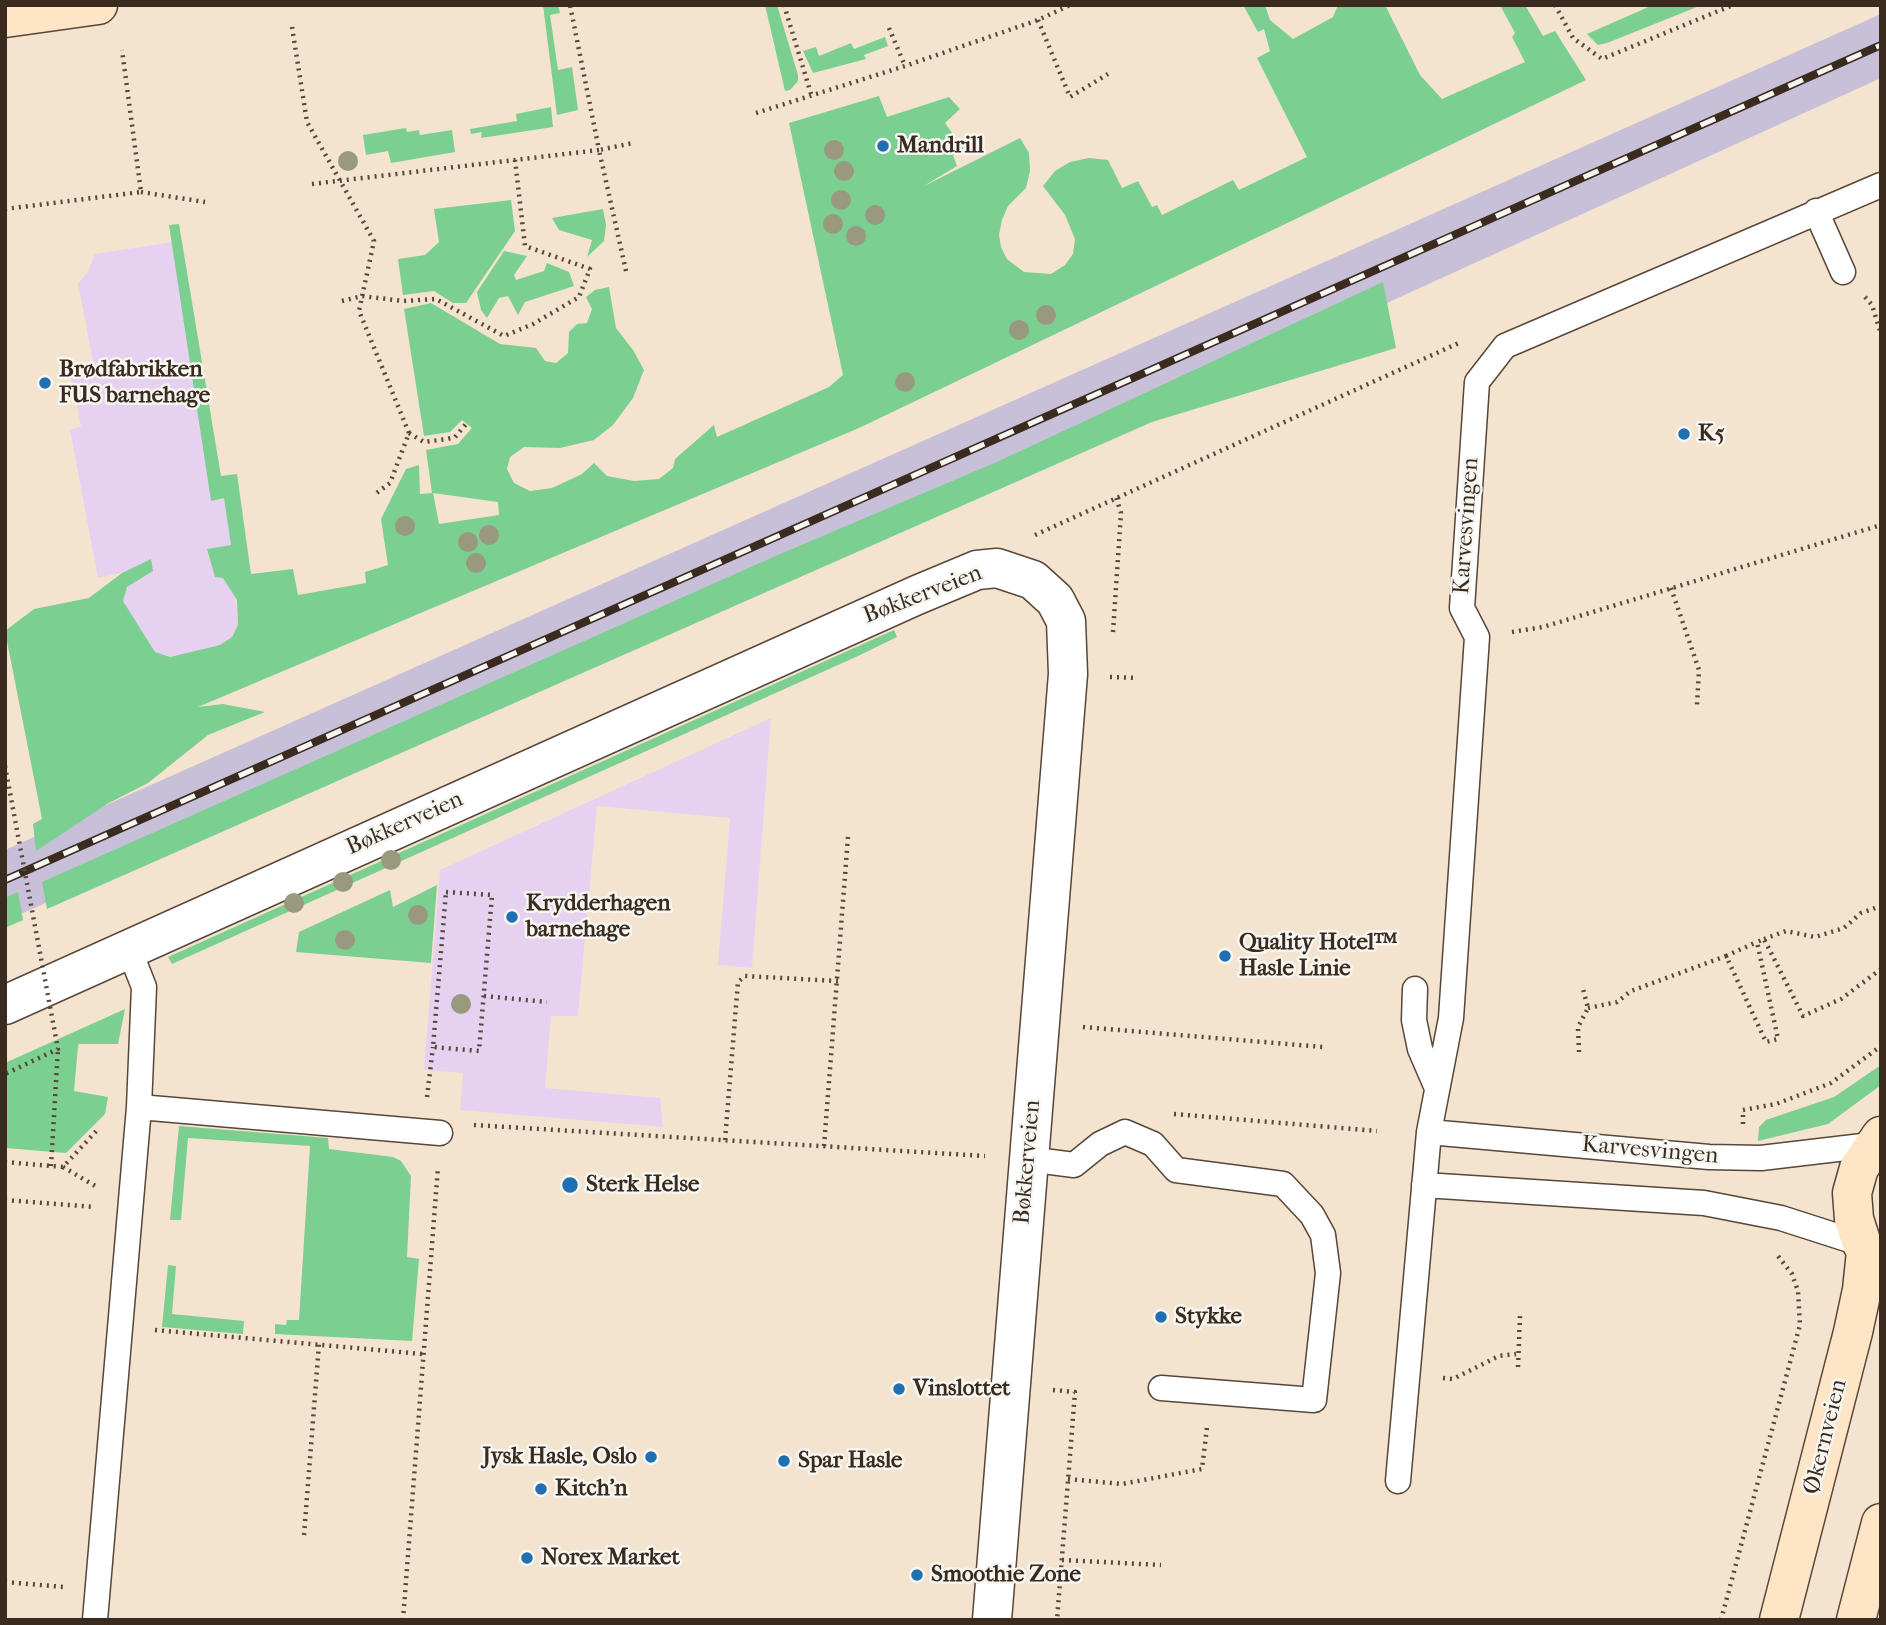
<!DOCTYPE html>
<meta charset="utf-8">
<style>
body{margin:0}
#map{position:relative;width:1886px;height:1625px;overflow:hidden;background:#f4e4cf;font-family:"IM FELL French Canon",serif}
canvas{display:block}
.frame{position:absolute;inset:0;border:7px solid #3b2a1e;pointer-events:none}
</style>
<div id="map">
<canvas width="1886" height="1625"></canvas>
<div class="frame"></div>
</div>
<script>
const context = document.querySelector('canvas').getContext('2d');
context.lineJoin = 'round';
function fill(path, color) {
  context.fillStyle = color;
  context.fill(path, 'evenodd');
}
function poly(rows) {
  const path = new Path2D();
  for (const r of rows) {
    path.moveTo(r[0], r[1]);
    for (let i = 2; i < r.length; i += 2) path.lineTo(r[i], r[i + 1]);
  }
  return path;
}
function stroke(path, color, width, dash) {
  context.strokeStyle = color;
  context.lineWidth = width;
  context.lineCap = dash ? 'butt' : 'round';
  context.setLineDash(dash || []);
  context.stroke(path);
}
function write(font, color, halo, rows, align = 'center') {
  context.font = font + ' "IM FELL French Canon",serif';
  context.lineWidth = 5;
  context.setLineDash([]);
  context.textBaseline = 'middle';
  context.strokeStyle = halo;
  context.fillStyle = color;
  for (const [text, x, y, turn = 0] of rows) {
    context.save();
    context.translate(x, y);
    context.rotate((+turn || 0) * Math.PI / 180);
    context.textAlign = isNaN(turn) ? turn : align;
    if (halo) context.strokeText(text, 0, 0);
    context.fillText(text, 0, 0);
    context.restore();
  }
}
fill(poly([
 [172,242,211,500,224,498,232,546,207,550,215,576,223,578,236,598,238,625,232,637,220,645,170,657,155,652,123,601,127,587,153,571,150,560,122,573,98,578,70,430,81,426,71,378,95,372,78,283,88,272,95,254],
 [771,718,752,968,718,965,730,818,597,806,578,1016,551,1016,545,1088,660,1098,663,1127,460,1110,463,1073,424,1070,440,870]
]), '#e6d2f0');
fill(poly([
 [1881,14,1881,78,985,486,5,921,5,850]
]), '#c8bfd8');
fill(poly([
 [543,5,558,5,560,13,550,15,558,70,572,67,578,110,557,115],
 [765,5,777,5,798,75,798,81,790,90,785,91],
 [1243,5,1265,5,1270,20,1293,39,1333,17,1338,5,1385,5,1420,75,1442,99,1525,62,1512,37,1515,33,1500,5,1525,5,1543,36,1555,31,1586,80,859,428,198,707,223,704,265,712,208,735,148,783,107,804,36,851,33,824,42,819,5,631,34,609,89,598,122,573,151,559,153,571,127,587,123,601,155,652,170,657,220,645,232,637,238,625,237,600,223,578,215,577,207,549,231,545,224,498,211,501,169,225,179,224,221,476,237,474,251,574,293,569,298,595,366,583,365,572,388,565,381,519,406,469,419,465,420,494,432,493,426,450,458,444,472,428,462,420,450,432,424,436,404,309,431,303,500,344,536,348,545,361,556,363,568,353,569,332,577,324,587,323,592,309,586,297,595,290,609,287,616,328,633,350,644,370,633,398,613,425,594,440,560,448,524,447,510,457,507,469,514,483,530,491,552,488,582,474,594,463,607,476,634,481,659,479,673,468,675,459,714,425,717,437,829,387,843,375,789,123,879,96,887,117,949,97,960,109,945,123,964,149,953,155,957,166,922,187,1020,138,1029,153,1030,171,1026,188,1008,206,1002,220,999,235,1001,247,1007,259,1024,272,1051,274,1065,265,1073,254,1075,239,1065,215,1043,186,1055,171,1070,162,1089,158,1108,160,1122,188,1138,181,1152,207,1157,205,1162,215,1233,180,1239,190,1307,157,1257,58,1270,51,1264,29,1258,32],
 [433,493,498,502,499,515,439,524],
 [1653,5,1702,5,1607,43,1598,45,1587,34],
 [885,37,888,46,864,55,866,59,813,73,803,51,816,47,819,56,851,43,854,49],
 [551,107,553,127,481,138,482,132,471,134,470,129,517,121,516,114],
 [406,128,407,132,419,130,420,135,452,130,455,152,391,163,388,151,366,155,363,135],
 [511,200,515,231,466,303,453,303,434,291,403,295,398,259,425,255,439,242,434,209],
 [603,209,606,225,604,241,587,257,592,240,559,230,552,218],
 [504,251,527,256,514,275,516,280,544,271,547,263,569,272,574,286,525,302,518,315,508,296,499,298,487,318,481,310,477,292],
 [1383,282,1396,348,1152,422,47,909,42,882,771,558,999,461],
 [894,630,897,637,858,656,172,964,168,957],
 [437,885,431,963,296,952,299,932,390,890,393,907],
 [18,892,23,920,5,928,5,898],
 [125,1009,118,1044,79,1044,78,1046,74,1091,108,1097,105,1114,66,1153,5,1148,5,1063],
 [1881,1065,1881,1085,1828,1124,1758,1141,1759,1127,1766,1120,1834,1097],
 [179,1126,328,1138,329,1149,393,1157,401,1161,411,1176,407,1257,419,1259,412,1341,275,1334,275,1324,286,1325,287,1320,299,1320,310,1146,188,1138,181,1220,170,1220],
 [168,1265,176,1266,172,1314,244,1321,243,1334,162,1327]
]), '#7bcf91');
const lane = poly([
 [1816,211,1843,272],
 [1415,989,1414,1020,1420,1049,1436,1086],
 [139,1107,440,1133],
 [1429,1132,1709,1157,1761,1158,1871,1145],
 [1028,1159,1074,1165,1100,1144,1125,1132,1153,1144,1176,1170,1283,1184,1312,1215,1323,1235,1328,1273,1314,1400,1161,1388],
 [1424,1185,1704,1203,1781,1218,1862,1244],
 [1398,1481,1429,1132,1451,1018,1477,637,1462,608,1477,382,1505,346,1881,185],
 [95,1620,139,1107,144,987,129,949]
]);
const street = poly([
 [5,1005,917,595,977,570,997,568,1033,580,1055,600,1066,621,1068,674,992,1620]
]);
const secondary = poly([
 [5,18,98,5],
 [1881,1136,1859,1168,1852,1193,1854,1219,1862,1244,1881,1271],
 [1779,1620,1853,1332,1862,1290,1866,1252],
 [1856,1620,1881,1523]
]);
stroke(lane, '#574639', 27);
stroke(street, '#574639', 41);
stroke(secondary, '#574639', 41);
stroke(poly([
 [784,5,812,97],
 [1555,5,1573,38,1602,59,1733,5],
 [1038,20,1070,97,1108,74],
 [292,27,307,122,374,241,359,311,409,433,390,483,374,495],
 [889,28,905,66],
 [756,113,905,66,1038,20,1070,5],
 [312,184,599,150,570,5],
 [141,192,205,202],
 [5,209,141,192,122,50],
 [626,271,599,150,633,143],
 [1865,297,1872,305,1881,334],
 [342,301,362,296,403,301,436,299,504,336,533,324,579,297,590,269,525,246,515,160],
 [409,433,424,442,447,439,455,437,467,423],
 [1035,535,1461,342],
 [1671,588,1699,670,1697,705],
 [1113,632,1121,513,1116,497],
 [1512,632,1543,627,1881,525],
 [1110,677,1137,678],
 [446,892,492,895,479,1051,433,1047,446,892],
 [1764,939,1786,931,1815,937,1844,928,1861,913,1881,906],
 [1726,956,1757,942],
 [484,996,547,1002],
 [1588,1008,1617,1002,1631,991,1726,956,1766,1042,1778,1039,1757,942,1764,939,1803,1016,1841,999,1881,969],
 [1083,1027,1323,1047],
 [1579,1052,1578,1027,1588,1008,1583,989],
 [427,1097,433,1047],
 [1174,1114,1377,1131],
 [1743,1124,1743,1110,1776,1104,1831,1083,1881,1046],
 [474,1125,985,1156],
 [725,1140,738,982,745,976,838,981],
 [824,1146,848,837],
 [5,1162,63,1167,99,1128],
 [51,1166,58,1049],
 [63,1167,97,1187],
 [5,1200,95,1207],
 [155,1330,422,1354],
 [1518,1367,1520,1316],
 [1443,1378,1453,1379,1499,1356,1516,1354],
 [1053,1390,1075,1392,1057,1620],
 [1068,1479,1122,1484,1202,1469,1207,1427],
 [304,1535,319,1344],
 [1062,1560,1161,1565],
 [5,1582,64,1587],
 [403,1620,438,1167],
 [1721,1620,1800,1325,1798,1291,1792,1274,1778,1256]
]), '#574639', 4.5, [2, 5]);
stroke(lane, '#fff', 24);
stroke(street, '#fff', 38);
stroke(secondary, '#fde5c5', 38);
const rail = poly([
 [5,880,1881,45]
]);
stroke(rail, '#3b2a1e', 8);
stroke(rail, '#f6f6f2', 5, [16]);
stroke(poly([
 [5,766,58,1049,5,1074]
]), '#574639', 4.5, [2, 5]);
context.fillStyle = '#999980';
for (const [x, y] of [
 [834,150],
 [348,161],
 [844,171],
 [841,200],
 [875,215],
 [833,224],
 [856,236],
 [1046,315],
 [1019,330],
 [905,382],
 [405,526],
 [489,535],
 [468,542],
 [476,563],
 [391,860],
 [343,882],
 [294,903],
 [418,915],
 [345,940],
 [461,1004]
]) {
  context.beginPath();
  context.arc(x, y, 10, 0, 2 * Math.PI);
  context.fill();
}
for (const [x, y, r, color] of [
 [883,146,7,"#1f6fb2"],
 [45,383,7,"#1f6fb2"],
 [1684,434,7,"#1f6fb2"],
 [512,917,7,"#1f6fb2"],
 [1225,956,7,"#1f6fb2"],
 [570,1185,9,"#1f6fb2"],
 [1161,1317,7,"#1f6fb2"],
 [899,1389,7,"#1f6fb2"],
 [651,1457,7,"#1f6fb2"],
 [784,1461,7,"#1f6fb2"],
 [541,1489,7,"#1f6fb2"],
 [527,1558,7,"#1f6fb2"],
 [917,1575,7,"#1f6fb2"]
]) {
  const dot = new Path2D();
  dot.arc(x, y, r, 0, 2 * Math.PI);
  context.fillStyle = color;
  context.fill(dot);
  stroke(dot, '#f6f6f2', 2.5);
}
write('bold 23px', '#3b2a1e', '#f6f6f2', [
 ["Mandrill",897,146],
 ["Brødfabrikken",59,370],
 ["FUS barnehage",59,396],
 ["K5",1698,434],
 ["Krydderhagen",526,904],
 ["barnehage",526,930],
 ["Quality Hotel™",1239,943],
 ["Hasle Linie",1239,969],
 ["Sterk Helse",586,1185],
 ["Stykke",1175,1317],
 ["Vinslottet",913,1389],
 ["Jysk Hasle, Oslo",637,1457,"right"],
 ["Spar Hasle",798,1461],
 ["Kitch'n",555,1489],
 ["Norex Market",541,1558],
 ["Smoothie Zone",931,1575]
], 'left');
write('23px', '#3b2a1e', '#f6f6f2', [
 ["Karvesvingen",1467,526,-86],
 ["Bøkkerveien",923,595,-21],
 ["Bøkkerveien",405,824,-24],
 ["Karvesvingen",1650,1151,5],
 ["Bøkkerveien",1028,1162,-85],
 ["Økernveien",1826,1437,-76]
]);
</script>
